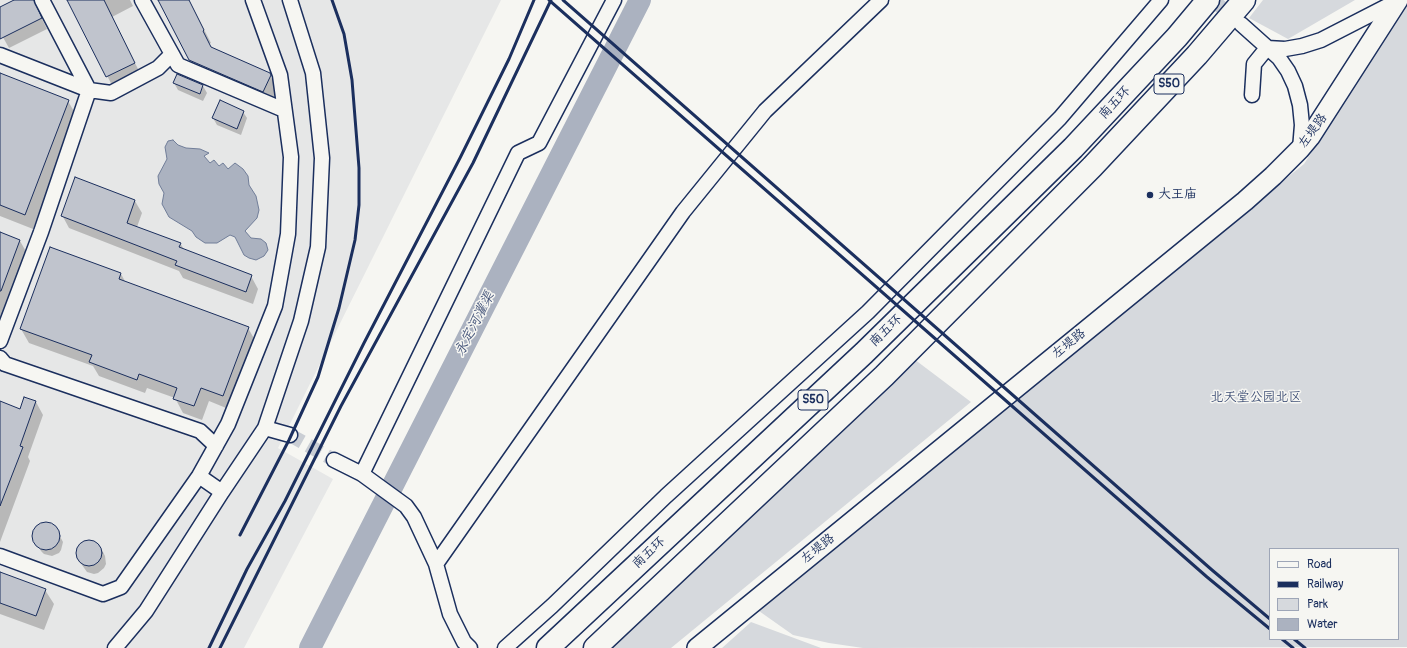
<!DOCTYPE html>
<meta charset="utf-8">
<style>
body{margin:0}
#map{position:relative;width:1407px;height:648px;overflow:hidden;background:#f6f6f2;font-family:Pangolin,sans-serif}
canvas{display:block}
.legend{position:absolute;left:1269px;top:548px;width:130px;height:92px;box-sizing:border-box;background:#f6f6f2;border:1px solid #9ea6b7;margin:0;padding:5px 7px;list-style:none;font-size:12px;color:#1b2f5e}
.legend li{display:flex;align-items:center;gap:8px;height:20px}
.legend b{width:20px;border:1px solid #9ea6b7}
</style>
<div id="map">
<canvas width="1407" height="648"></canvas>
<ul class="legend">
<li><b style="height:5px;background:#f6f6f2"></b>Road</li>
<li><b style="height:5px;background:#1b2f5e"></b>Railway</li>
<li><b style="height:11px;background:#d6d9dd"></b>Park</li>
<li><b style="height:11px;background:#abb2c0"></b>Water</li>
</ul>
</div>
<script>
const context = document.querySelector('canvas').getContext('2d');
context.lineJoin = 'round';
function fill(path, color) {
  context.fillStyle = color;
  context.fill(path, 'evenodd');
}
function poly(rows) {
  const path = new Path2D();
  for (const r of rows) {
    if (r.length === 3) {
      path.moveTo(r[0] + r[2], r[1]);
      path.arc(r[0], r[1], r[2], 0, 2 * Math.PI);
      continue;
    }
    path.moveTo(r[0], r[1]);
    for (let i = 2; i < r.length; i += 2) path.lineTo(r[i], r[i + 1]);
  }
  return path;
}
function stroke(path, color, width, dash) {
  context.strokeStyle = color;
  context.lineWidth = width;
  context.lineCap = dash ? 'butt' : 'round';
  context.setLineDash(dash || []);
  context.stroke(path);
}
function write(font, color, halo, rows, align = 'center') {
  context.font = font + ' Pangolin,"LXGW WenKai TC",sans-serif';
  context.lineWidth = 3;
  context.setLineDash([]);
  context.textBaseline = 'middle';
  context.strokeStyle = halo;
  context.fillStyle = color;
  for (const [text, x, y, turn = 0] of rows) {
    context.save();
    context.translate(x, y);
    context.rotate((+turn || 0) * Math.PI / 180);
    context.textAlign = isNaN(turn) ? turn : align;
    if (halo) context.strokeText(text, 0, 0);
    context.fillText(text, 0, 0);
    context.restore();
  }
}
fill(poly([
 [0,0,501,0,278,448,333,479,244,648,0,648]
]), '#e6e7e7');
fill(poly([
 [1263,0,1355,0,1288,39,1249,18],
 [1407,5,1407,647,863,648,829,643,793,635,759,611,1038,379,1304,164],
 [1270,549,1398,549,1398,639,1270,639],
 [914,359,971,402,671,648,610,648],
 [751,622,821,648,722,648]
]), '#d6d9dd');
const water = poly([
 [173,140,178,145,186,148,200,149,209,153,204,156,210,163,214,160,219,166,223,163,228,169,235,163,243,169,248,176,249,185,256,196,259,210,257,218,245,231,251,238,261,239,266,243,268,250,264,256,256,260,249,258,244,255,235,237,230,235,217,243,205,243,196,237,192,231,169,217,162,204,164,193,159,184,158,176,167,159,165,147,168,141,173,140]
]);
fill(water, '#abb2c0');
stroke(water, '#717e99', 1);
fill(poly([
 [16,0,35,0,40,8,40,15,47,29,9,48,0,32,0,9],
 [68,0,130,0,133,6,112,17,142,77,115,91],
 [159,0,189,0,211,43,209,44,212,48,269,74,278,89,271,104,197,73],
 [0,74,68,101,76,115,33,229,0,216],
 [174,83,203,86,207,93,203,101,178,90],
 [243,112,247,118,241,135,217,125,213,118],
 [75,179,135,201,142,213,137,227,180,243,185,251,251,276,258,289,253,304,183,278,179,271,69,228,62,215],
 [0,233,20,241,28,255,0,329],
 [121,274,126,283,248,328,256,342,231,410,209,401,202,420,183,413,175,398,147,388,145,393,99,376,93,366,29,343,21,329],
 [0,402,20,410,36,402,43,415,28,457,30,461,0,542],
 [48,523,55,527,63,542,61,550,59,553,52,556,44,554,41,551,33,536,36,528,39,525],
 [86,541,94,542,101,548,105,556,106,564,104,568,98,573,94,574,87,572,77,558,76,554,79,546],
 [0,573,45,590,54,604,44,630,0,614]
]), '#0003');
stroke(poly([
 [310,648,640,0]
]), '#abb2c0', 22);
const building = poly([
 [14,0,34,0,42,18,0,39,0,7,14,0],
 [67,0,104,0,135,63,106,77,67,0],
 [158,0,189,0,204,30,203,31,211,47,270,73,271,75,263,92,189,60,158,0],
 [0,73,69,100,25,215,0,205,0,73],
 [177,74,203,85,200,94,173,83,177,74],
 [220,100,244,111,237,129,212,118,220,100],
 [75,177,135,200,127,223,181,243,179,247,252,275,246,292,175,265,177,261,61,216,75,177],
 [0,232,20,240,1,291,0,291,0,232],
 [50,247,121,273,119,279,249,327,223,396,201,388,194,406,173,399,177,388,139,374,137,380,89,362,92,355,20,329,50,247],
 [24,397,36,401,20,446,23,447,0,506,0,401,20,409,24,397],
 [46,536,14],
 [89,553,13],
 [0,572,46,589,36,616,0,603,0,572]
]);
fill(building, '#c0c4cd');
stroke(building, '#1b2f5e', 1);
stroke(poly([
 [1213,0,1237,21],
 [290,435,334,460]
]), '#caced4', 14, [14, 7]);
const street = poly([
 [42,0,89,90,111,93,158,68,172,54],
 [142,0,178,65,284,110],
 [1241,24,1279,58,1288,71,1295,86,1300,105,1302,125,1300,149],
 [1267,48,1285,49,1302,46,1321,40,1397,1],
 [0,55,89,90,41,232,0,341],
 [1252,95,1254,64,1267,48],
 [0,358,5,364,200,431,216,446],
 [265,428,290,435],
 [334,460,362,474,406,506,414,517,436,564,450,614,464,642,470,648],
 [362,474,518,153,539,143,614,0],
 [199,476,222,492],
 [0,556,103,594,121,587,199,476,228,424,275,306,288,234,291,157,280,75,253,0],
 [436,564,683,212,765,111,881,0],
 [115,648,146,611,222,492,265,428,301,321,318,247,322,158,313,73,290,0],
 [505,648,552,606,666,496,868,312,1060,118,1161,0]
]);
const secondary = poly([
 [697,648,1245,201,1273,176,1300,149,1310,137,1398,0]
]);
const highway = poly([
 [548,648,864,353,1073,148,1177,37,1208,0],
 [595,648,884,376,1092,167,1197,55,1244,0]
]);
stroke(street, '#1b2f5e', 17);
stroke(secondary, '#1b2f5e', 22);
stroke(highway, '#1b2f5e', 25);
stroke(street, '#f6f6f2', 14);
stroke(secondary, '#f6f6f2', 19);
stroke(highway, '#f6f6f2', 22);
stroke(poly([
 [549,0,1207,577,1270,629],
 [563,0,1212,570,1270,619],
 [240,535,289,440,318,377,339,308,355,240,359,205,359,168,352,80,344,34,332,0],
 [1282,639,1293,648],
 [1294,639,1305,648],
 [209,648,247,569,285,501,364,343,460,158,509,59,534,0],
 [220,648,341,406,473,163,551,0]
]), '#1b2f5e', 3);
for (const [x, y, r, color] of [
 [1150,195,4,"#1b2f5e"]
]) {
  const dot = new Path2D();
  dot.arc(x, y, r, 0, 2 * Math.PI);
  context.fillStyle = color;
  context.fill(dot);
  stroke(dot, '#f6f6f2', 1.5);
}
for (const [x, y, w] of [
 [1169,84,30],
 [813,400,30]
]) {
  const box = new Path2D();
  box.roundRect(x - w / 2, y - 10, w, 20, 3);
  context.fillStyle = '#f6f6f2';
  context.fill(box);
  stroke(box, '#1b2f5e', 1);
}
write('bold 12px', '#1b2f5e', null, [
 ["S50",1169,84],
 ["S50",813,400]
]);
write('13px', '#1b2f5e', '#f6f6f2', [
 ["南五环",1115,103,-47],
 ["左堤路",1313,131,-54],
 ["南五环",886,331,-44],
 ["左堤路",1069,344,-39],
 ["左堤路",818,549,-39],
 ["南五环",649,553,-43]
]);
write('13px', '#1b2f5e', '#f6f6f2', [
 ["大王庙",1158,195]
], 'left');
write('13px', '#405177', '#f6f6f2', [
 ["北天堂公园北区",1256,398]
]);
write('italic 14px', '#46567b', '#f6f6f2', [
 ["永定河灌渠",475,324,-63]
]);
</script>
